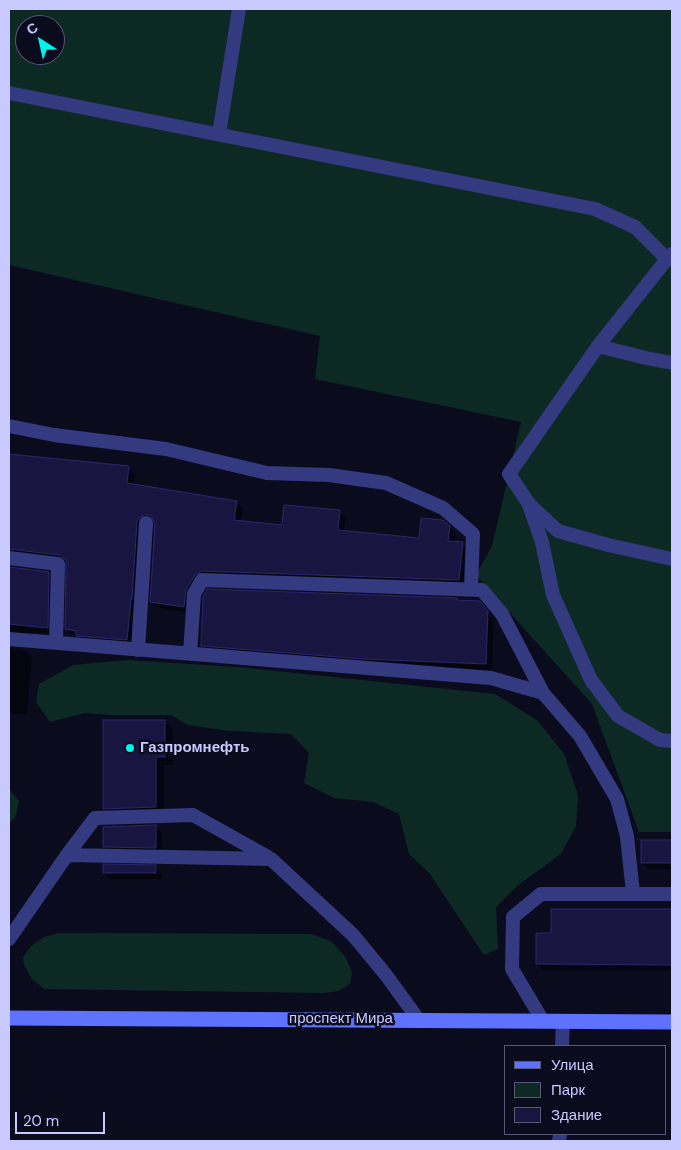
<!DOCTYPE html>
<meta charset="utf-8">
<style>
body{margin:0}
#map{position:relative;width:681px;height:1150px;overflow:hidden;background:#0b0b1e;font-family:"DM Sans",sans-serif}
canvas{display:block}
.frame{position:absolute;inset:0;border:10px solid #c8c9ff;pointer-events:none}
.legend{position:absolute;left:504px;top:1045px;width:162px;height:90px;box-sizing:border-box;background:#0b0b1e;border:1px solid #575778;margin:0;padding:6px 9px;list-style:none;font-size:15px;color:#c8c9ff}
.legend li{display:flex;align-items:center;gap:10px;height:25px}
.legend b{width:25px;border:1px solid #575778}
.north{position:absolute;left:15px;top:15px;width:50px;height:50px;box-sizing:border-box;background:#0b0b1e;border:1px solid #575778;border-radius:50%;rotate:325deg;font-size:14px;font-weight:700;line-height:20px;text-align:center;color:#c8c9ff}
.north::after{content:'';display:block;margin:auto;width:18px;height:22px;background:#00f3ea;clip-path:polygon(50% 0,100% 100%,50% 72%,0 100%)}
.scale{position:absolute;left:15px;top:1112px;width:90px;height:22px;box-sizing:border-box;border:2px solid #c8c9ff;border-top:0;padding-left:6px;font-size:15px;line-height:18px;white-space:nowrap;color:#c8c9ff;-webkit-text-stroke:4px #0b0b1e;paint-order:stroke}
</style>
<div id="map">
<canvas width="681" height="1150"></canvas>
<div class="frame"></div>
<ul class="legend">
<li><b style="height:6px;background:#5f71ff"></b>Улица</li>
<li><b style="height:14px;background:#0d2924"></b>Парк</li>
<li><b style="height:14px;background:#181640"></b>Здание</li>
</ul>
<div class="north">С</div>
<div class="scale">20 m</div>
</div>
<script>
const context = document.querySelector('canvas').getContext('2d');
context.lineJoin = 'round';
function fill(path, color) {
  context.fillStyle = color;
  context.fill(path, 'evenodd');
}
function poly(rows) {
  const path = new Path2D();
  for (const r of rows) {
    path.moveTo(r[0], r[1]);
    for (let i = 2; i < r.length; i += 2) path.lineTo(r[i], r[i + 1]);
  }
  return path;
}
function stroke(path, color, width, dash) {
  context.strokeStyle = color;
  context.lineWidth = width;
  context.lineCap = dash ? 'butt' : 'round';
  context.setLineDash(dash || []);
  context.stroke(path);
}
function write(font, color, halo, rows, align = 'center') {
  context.font = font + ' "DM Sans",sans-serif';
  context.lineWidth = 5;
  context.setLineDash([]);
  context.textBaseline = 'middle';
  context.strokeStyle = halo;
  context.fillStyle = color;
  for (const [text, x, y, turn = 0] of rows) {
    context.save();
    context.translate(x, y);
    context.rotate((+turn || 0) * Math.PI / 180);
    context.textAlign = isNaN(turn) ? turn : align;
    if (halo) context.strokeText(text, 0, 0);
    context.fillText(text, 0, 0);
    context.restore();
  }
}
fill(poly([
 [9,9,672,9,672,832,639,832,592,704,476,575,492,546,521,422,315,379,320,336,9,265],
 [25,25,55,25,55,55,25,55],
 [127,660,238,667,495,694,537,720,564,754,578,795,576,826,561,854,517,886,496,907,498,949,484,955,430,874,409,854,399,814,373,802,334,798,304,783,309,753,291,734,229,731,188,725,171,715,110,715,85,713,50,722,36,702,39,684,73,665],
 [9,789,19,801,15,818,9,822],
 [58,933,311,934,331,941,345,956,352,972,350,984,339,991,324,993,44,989,32,979,24,965,23,957,31,946,44,937]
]), '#0d2924');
fill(poly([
 [9,456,128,467,135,474,133,486,236,502,243,508,241,522,283,526,339,512,346,518,344,532,420,539,449,526,456,533,455,543,462,543,469,550,465,586,209,577,190,613,158,608,151,601,155,522,149,521,133,646,84,642,78,636,73,635,66,629,67,563,17,555,9,559],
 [9,567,48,573,55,579,54,634,35,632,34,638,9,642],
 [456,599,459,602,486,609,494,619,492,670,371,665,209,652,203,645],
 [9,648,26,650,32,657,27,715,9,713],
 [165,721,173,730,173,765,164,765,164,815,112,817,104,808],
 [155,826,162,833,162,854,110,853,104,846],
 [642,841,672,841,672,869,648,869,642,863],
 [155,867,162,873,162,879,110,879,104,873],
 [552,910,672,910,672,970,544,970,537,964,553,934]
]), '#0007');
const building = poly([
 [9,454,129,466,127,483,237,501,234,520,282,525,284,505,340,510,338,530,419,538,421,518,443,520,450,526,448,541,463,542,459,580,202,571,195,575,186,590,184,607,150,602,155,524,151,516,146,514,139,518,137,522,132,599,131,599,127,640,76,636,76,631,65,629,66,560,59,555,9,549,9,454],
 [9,567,49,572,48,628,9,624,9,567],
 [207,589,457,598,457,600,480,601,488,611,486,664,364,659,201,646,203,597,207,589],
 [103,720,165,720,165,757,156,757,156,807,103,809,103,720],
 [156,825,156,848,103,847,103,827,156,825],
 [641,840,672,840,672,863,641,863,641,840],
 [103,864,156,865,156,873,103,873,103,864],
 [551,909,672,909,672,965,536,964,536,933,551,933,551,909]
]);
fill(building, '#181640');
stroke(building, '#2b266e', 1);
stroke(poly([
 [9,93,595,209,635,227,667,259],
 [219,134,239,9],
 [672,254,667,259,598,346,509,474,529,504,558,531,608,545,672,559],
 [598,346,646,358,672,363],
 [9,426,54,435,166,449,267,473,329,475,386,483,443,508,473,534,471,589],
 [529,505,542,542,553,595,591,680,618,716,660,740,672,741],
 [9,558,58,564,56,643],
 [9,639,491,678,543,693,580,736,617,799,627,836,633,893],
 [138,650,146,523],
 [190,654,194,594,202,580,482,590,502,614,543,693],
 [67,855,95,818,193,815,268,857],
 [9,939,67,855,271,859,353,935,386,975,418,1019],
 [543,1021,512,969,513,917,541,894,672,894],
 [562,1046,563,1021],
 [559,1141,560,1134]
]), '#333a80', 14);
stroke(poly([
 [9,1018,672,1022]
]), '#5f71ff', 15);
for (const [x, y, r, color] of [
 [130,748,5,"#00f3ea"]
]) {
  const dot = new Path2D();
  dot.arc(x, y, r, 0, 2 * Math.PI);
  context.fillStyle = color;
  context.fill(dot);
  stroke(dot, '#0b0b1e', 2);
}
write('bold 15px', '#c8c9ff', '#0b0b1e', [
 ["Газпромнефть",140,748]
], 'left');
write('15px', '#c8c9ff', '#0b0b1e', [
 ["проспект Мира",341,1019]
]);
</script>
